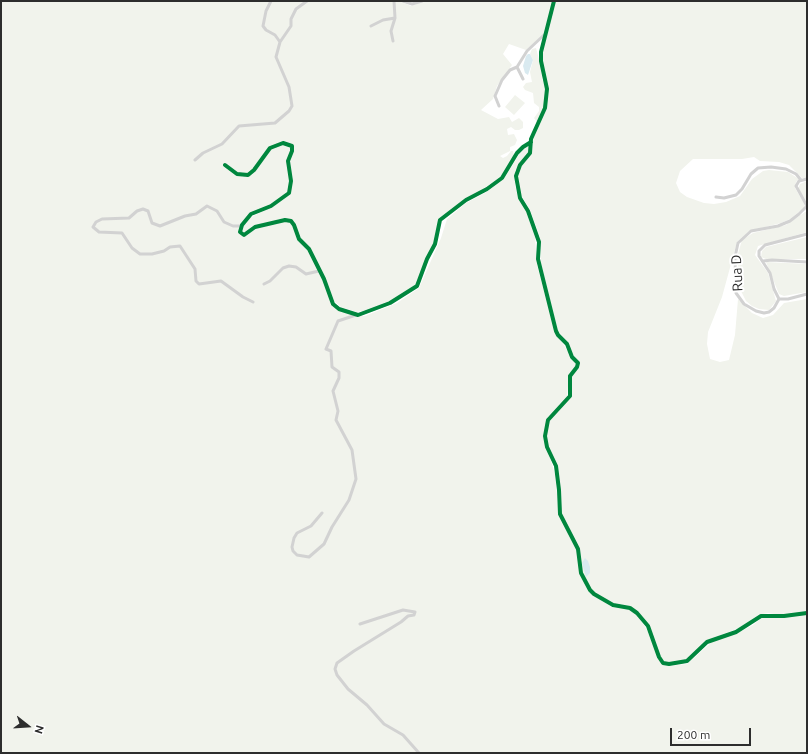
<!DOCTYPE html>
<style>
body{margin:0}
#map{position:relative;width:808px;height:754px;overflow:hidden;background:#fff;font-family:Ubuntu,sans-serif}
canvas{display:block}
.frame{position:absolute;inset:0;border:2px solid #2d2d2d;pointer-events:none}
.north{position:absolute;left:8px;top:706px;width:40px;height:40px;-webkit-text-stroke:3px #fff;paint-order:stroke;rotate:107deg;font-size:11px;font-weight:700;line-height:16px;text-align:center;color:#2d2d2d}
.north::after{content:'';display:block;margin:auto;width:14px;height:18px;background:#2d2d2d;clip-path:polygon(50% 0,100% 100%,50% 72%,0 100%)}
.scale{position:absolute;left:670px;top:728px;width:81px;height:18px;box-sizing:border-box;border:2px solid #2d2d2d;border-top:0;padding-left:5px;font-size:12px;line-height:14px;white-space:nowrap;color:#2d2d2d;-webkit-text-stroke:3px #fff;paint-order:stroke}
</style>
<div id="map">
<canvas width="808" height="754"></canvas>
<div class="frame"></div>
<div class="north">N</div>
<div class="scale">200 m</div>
</div>
<script>
const context = document.querySelector('canvas').getContext('2d');
context.lineJoin = 'round';
function fill(path, color) {
  context.fillStyle = color;
  context.fill(path, 'evenodd');
}
function poly(rows) {
  const path = new Path2D();
  for (const r of rows) {
    path.moveTo(r[0], r[1]);
    for (let i = 2; i < r.length; i += 2) path.lineTo(r[i], r[i + 1]);
  }
  return path;
}
function stroke(path, color, width, dash) {
  context.strokeStyle = color;
  context.lineWidth = width;
  context.lineCap = dash ? 'butt' : 'round';
  context.setLineDash(dash || []);
  context.stroke(path);
}
function write(font, color, halo, rows, align = 'center') {
  context.font = font + ' Ubuntu,sans-serif';
  context.lineWidth = 4;
  context.setLineDash([]);
  context.textBaseline = 'middle';
  context.strokeStyle = halo;
  context.fillStyle = color;
  for (const [text, x, y, turn = 0] of rows) {
    context.save();
    context.translate(x, y);
    context.rotate((+turn || 0) * Math.PI / 180);
    context.textAlign = isNaN(turn) ? turn : align;
    if (halo) context.strokeText(text, 0, 0);
    context.fillText(text, 0, 0);
    context.restore();
  }
}
fill(poly([
 [1,1,399,1,411,6,425,1,553,1,543,35,526,50,509,44,503,54,512,65,497,86,493,99,481,110,498,119,509,117,512,122,519,118,523,122,523,128,519,130,515,130,511,127,507,129,508,135,514,134,517,140,515,145,510,147,510,151,500,156,503,158,507,156,511,151,513,151,514,156,501,177,441,217,437,226,433,245,417,284,410,290,388,302,363,311,356,312,341,307,334,301,325,278,310,249,302,240,294,221,285,218,257,225,252,227,245,233,241,232,243,226,248,219,276,204,289,195,292,186,290,162,293,147,287,160,290,185,286,194,267,206,250,213,240,225,239,233,246,236,255,229,287,221,291,223,298,240,307,250,324,281,332,305,337,310,357,316,365,316,397,303,419,288,441,238,447,219,466,203,485,193,504,179,520,153,530,144,530,151,521,161,515,171,515,185,518,197,526,211,535,237,537,265,555,332,577,365,569,374,567,397,547,418,544,439,555,474,559,516,576,548,589,592,610,606,628,608,638,616,649,633,657,657,661,663,668,666,687,664,713,641,740,632,753,625,762,618,807,615,807,753,1,753],
 [555,1,807,1,807,178,802,178,789,165,779,162,760,161,754,157,742,159,693,159,680,171,676,183,680,192,687,197,704,203,714,204,726,202,740,196,752,179,763,171,769,170,788,172,799,179,796,182,795,188,805,205,804,208,790,219,781,223,749,231,737,242,722,297,708,332,707,344,710,359,720,362,729,360,735,335,738,299,752,313,763,318,773,315,784,303,807,299,807,612,781,615,768,613,758,615,739,628,708,640,688,659,672,663,666,662,661,658,650,626,635,610,626,605,614,604,591,591,582,573,578,545,561,515,556,466,547,447,546,437,549,420,569,399,571,377,580,363,572,353,568,342,558,331,541,263,540,237,530,210,520,193,518,177,520,167,532,152,533,139,547,106,542,48],
 [536,48,541,67,542,79,546,89,545,106,537,122,534,118,539,111,539,107,534,103,533,93,525,90,523,87,526,83,532,82,530,72,533,60,530,54,532,49],
 [515,95,525,103,514,115,505,107],
 [807,181,807,202,798,189,800,184],
 [805,212,807,212,807,232,758,246,755,255,768,273,776,301,769,310,759,309,752,306,746,301,741,291,737,257,742,240,753,233,786,225],
 [807,237,807,259,766,259,761,257,762,251,766,247],
 [766,262,807,264,807,292,784,296,779,294]
]), '#f1f3ec');
fill(poly([
 [528,54,530,54,533,60,528,75,525,73,523,66,526,56],
 [585,558,588,561,590,567,590,573,586,577,582,563]
]), '#d9eaf0');
stroke(poly([
 [403,1,412,4,422,1],
 [554,1,541,52,541,61,547,89,545,108,531,139,530,153,520,165,516,176,520,198,528,211,539,242,538,259,556,331,558,335,567,344,572,357,578,363,577,367,570,376,570,396,548,420,545,436,547,447,556,466,559,490,560,514,578,549,581,573,590,590,594,594,613,605,630,608,637,613,648,626,659,657,663,663,669,664,687,661,707,642,736,632,761,616,784,616,807,613],
 [371,26,383,20,395,18],
 [393,41,391,31,395,18,394,1],
 [280,42,291,26,291,19,296,9,307,1],
 [517,67,523,79],
 [499,106,495,96,502,80,510,70,517,67,527,51,544,35],
 [195,160,203,153,222,144,239,126,275,123,289,111,292,106,289,87,276,57,280,42,275,35,266,30,263,26,266,11,271,1],
 [225,165,237,174,248,175,254,170,270,148,283,143,292,146,292,151,288,161,291,181,289,193,271,206,251,214,242,225,240,232,244,235,255,227,285,220,291,221,294,225,299,239,309,249,324,279,333,304,339,309,358,315,390,303,417,286,427,259,435,244,440,220,466,200,487,189,502,178,517,153,523,147,531,142],
 [716,197,724,198,736,195,742,189,751,174,758,168,771,167,786,169,796,174,801,180],
 [807,206,799,214,790,221,778,226,751,231,738,243,735,257,736,293,744,304,756,311,764,313,769,312,774,308,779,299,774,289,770,273,759,256,759,251,765,245,807,234],
 [807,206,796,186,799,181,807,179],
 [241,226,233,226,224,222,217,211,207,206,196,214,185,216,160,226,152,223,148,211,143,209,137,211,129,218,102,219,96,222,93,227,99,232,122,233,132,248,140,254,152,254,164,251,170,247,180,246,195,269,196,281,199,284,221,281,243,297,253,302],
 [763,261,772,260,807,262],
 [264,284,270,281,283,268,289,266,296,267,306,274,319,271],
 [779,299,788,299,807,294],
 [322,513,311,526,297,533,294,538,292,547,293,551,297,555,309,557,324,544,332,527,349,500,356,479,352,450,336,420,338,411,333,391,339,378,339,372,332,367,331,351,326,349,338,321,356,315],
 [360,624,403,610,415,612,414,615,408,616,401,622,354,651,337,663,335,669,337,675,348,689,367,705,384,724,403,735,419,753]
]), '#d2d2d2', 3);
stroke(poly([
 [554,1,541,52,541,61,547,89,545,108,531,139,530,153,520,165,516,176,520,198,528,211,539,242,538,259,556,331,558,335,567,344,572,357,578,363,577,367,570,376,570,396,548,420,545,436,547,447,556,466,559,490,560,514,578,549,581,573,590,590,594,594,613,605,630,608,637,613,648,626,659,657,663,663,669,664,687,661,707,642,736,632,761,616,784,616,807,613],
 [225,165,237,174,248,175,254,170,270,148,283,143,292,146,292,151,288,161,291,181,289,193,271,206,251,214,242,225,240,232,244,235,255,227,285,220,291,221,294,225,299,239,309,249,324,279,333,304,339,309,358,315,390,303,417,286,427,259,435,244,440,220,466,200,487,189,502,178,517,153,523,147,531,142]
]), '#00873e', 4);
write('14px', '#2d2d2d', '#fff', [
 ["Rua D",737,273,-93]
]);
</script>
